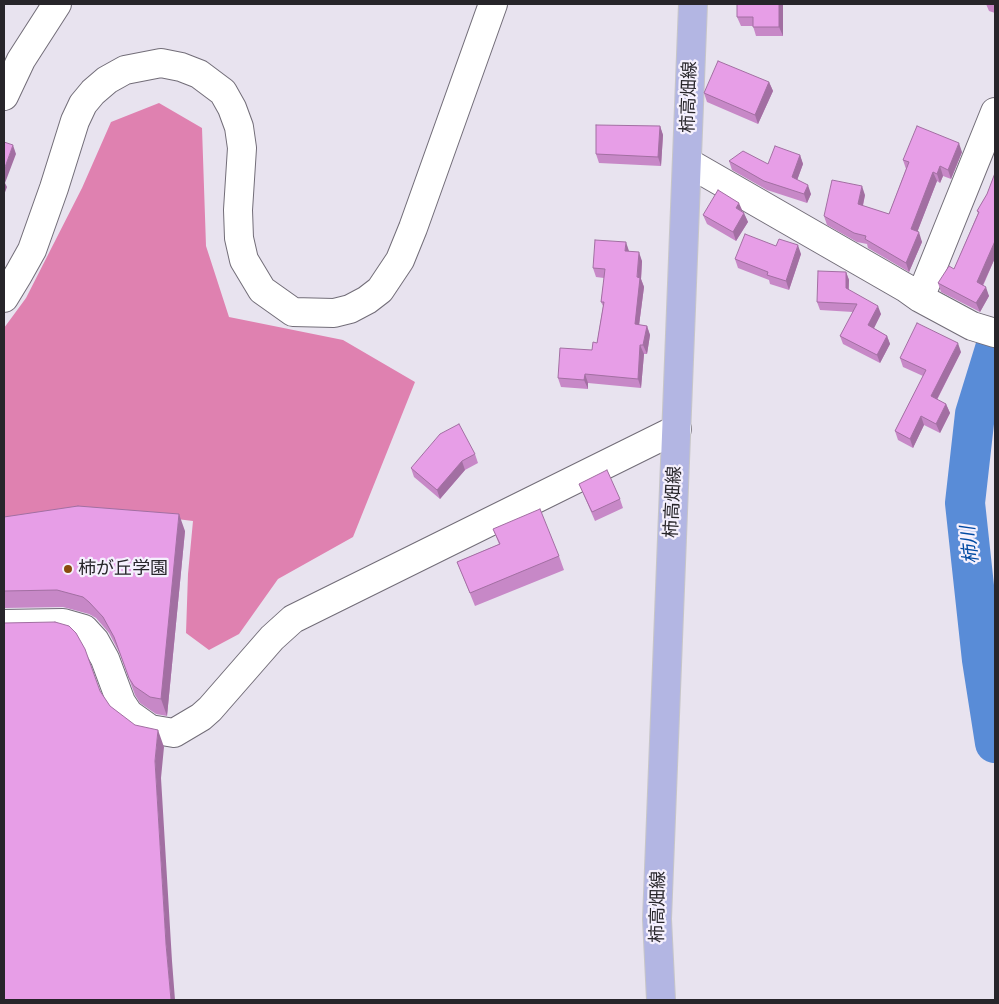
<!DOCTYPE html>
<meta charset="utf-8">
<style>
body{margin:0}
#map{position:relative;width:999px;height:1004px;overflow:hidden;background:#e8e3ef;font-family:"Alegreya Sans",sans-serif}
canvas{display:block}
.frame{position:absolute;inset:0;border:5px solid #27252a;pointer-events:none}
</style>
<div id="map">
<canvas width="999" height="1004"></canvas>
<div class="frame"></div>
</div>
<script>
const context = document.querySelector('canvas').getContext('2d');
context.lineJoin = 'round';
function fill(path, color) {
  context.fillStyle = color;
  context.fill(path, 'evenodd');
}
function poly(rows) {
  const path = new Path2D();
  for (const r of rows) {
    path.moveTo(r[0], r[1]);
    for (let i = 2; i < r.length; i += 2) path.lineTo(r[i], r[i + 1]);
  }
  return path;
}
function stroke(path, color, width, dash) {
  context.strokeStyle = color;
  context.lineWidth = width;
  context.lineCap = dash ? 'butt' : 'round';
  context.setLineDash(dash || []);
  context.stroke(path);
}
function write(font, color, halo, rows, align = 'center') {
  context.font = font + ' "Alegreya Sans","Noto Sans JP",sans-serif';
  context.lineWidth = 4.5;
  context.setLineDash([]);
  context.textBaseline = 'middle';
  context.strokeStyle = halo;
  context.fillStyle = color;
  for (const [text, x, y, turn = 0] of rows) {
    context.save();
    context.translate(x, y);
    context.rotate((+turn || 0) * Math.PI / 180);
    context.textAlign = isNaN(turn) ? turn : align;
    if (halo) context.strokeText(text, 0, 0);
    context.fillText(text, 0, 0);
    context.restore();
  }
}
fill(poly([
 [159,103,202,128,206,246,229,317,343,340,415,382,353,537,278,579,239,634,209,650,186,633,188,574,193,521,136,514,4,527,4,328,26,298,82,188,111,122]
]), '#df81b0');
stroke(poly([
 [995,349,975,414,965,503,982,660,995,743]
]), '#598cd7', 40);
const minor = poly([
 [4,96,21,60,57,4],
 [687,162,906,288,920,298,972,326,995,333],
 [4,298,18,275,32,250,54,188,75,121,83,104,93,92,107,80,125,70,161,63,181,67,199,74,223,92,232,108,239,127,242,148,238,210,239,238,244,260,262,290,293,312,334,313,350,309,367,300,380,290,400,260,413,228,493,4],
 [920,298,995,112],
 [4,624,63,623,84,629,95,641,105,659,121,702,129,714,150,729,174,733,201,717,210,709,272,638,293,619,677,429]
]);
const major = poly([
 [661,1000,657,919,693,4]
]);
stroke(minor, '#726d78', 30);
stroke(major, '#c7c6c8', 30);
stroke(minor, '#fff', 28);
stroke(major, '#b3b6e3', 28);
fill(poly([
 [737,4,783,4,783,36,756,36,753,26,741,26,737,17],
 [986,4,995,4,995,13,989,11],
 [769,82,773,91,758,124,707,102,704,93],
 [660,126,663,135,661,166,599,163,596,154],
 [962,152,951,179,943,176,940,183,937,181,917,232,922,242,909,272,868,248,867,244,857,242,827,225,824,216,865,195,863,206,889,214,906,169,903,160],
 [800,155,803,164,797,180,811,194,807,203,767,190,732,170,729,161,768,164],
 [995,173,995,258,983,286,989,296,980,312,941,292,938,283,954,269,978,213,977,211,987,194],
 [743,212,748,222,736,241,707,224,703,215],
 [776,246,801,254,789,290,770,284,769,280,738,268,735,259],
 [629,251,642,261,641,279,644,287,639,325,647,326,650,335,647,354,644,354,641,388,588,383,588,389,561,387,558,378,592,350,597,343,603,306,601,302,604,278,596,277,593,268],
 [846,272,849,280,849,290,881,314,874,328,887,336,890,344,880,363,843,344,840,336,853,312,820,310,817,302],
 [961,352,937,400,946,404,950,413,940,433,924,425,913,448,898,440,895,431,923,376,903,367,900,358],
 [475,454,478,463,465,470,440,499,414,477,411,468],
 [579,484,620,499,623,508,595,521],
 [4,517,185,531,167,716,156,714,140,703,135,695,120,654,109,633,96,618,89,614,63,607,4,608],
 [493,529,559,556,564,570,475,606,457,562,499,544]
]), '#c788c7');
fill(poly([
 [779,4,783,4,783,36,779,27],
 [769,82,773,91,758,124,755,115],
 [660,126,663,135,661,166,658,157],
 [959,143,962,152,951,179,948,170],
 [13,145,16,154,5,183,7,187,4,195,4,170],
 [800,155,803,164,795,186,792,177],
 [940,166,943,176,940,183,937,174],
 [933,172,937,181,915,238,911,229],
 [808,185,811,194,807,203,804,194],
 [862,186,865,195,861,213,858,204],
 [739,203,743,212,736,208],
 [744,213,748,222,736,241,733,232],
 [919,232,922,242,909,272,906,263],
 [995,241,995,258,980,291,977,282],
 [626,242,629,251,625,251],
 [798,245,801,254,789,290,786,281],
 [639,252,642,261,641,279,644,287,638,333,635,324],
 [846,272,849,280,848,296,846,288],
 [986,287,989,296,980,312,976,303],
 [878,306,881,314,871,334,868,325],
 [647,326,650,335,647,354,643,345],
 [887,336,890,344,880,363,877,355],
 [958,343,961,352,934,405,931,396],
 [640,345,644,354,641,388,638,379],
 [585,374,588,383,588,389,584,380],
 [946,404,950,413,940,433,936,424],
 [921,416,924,425,913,448,910,439],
 [462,461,465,470,440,499,437,490],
 [179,514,185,531,167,716,161,699],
 [158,730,164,747,161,778,172,961,175,1000,171,1000,166,944,155,761]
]), '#a26fa2');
const building = poly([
 [737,4,779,4,779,27,753,27,753,17,737,17,737,4],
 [718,61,769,82,755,115,704,93,718,61],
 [596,125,660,126,658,157,596,154,596,125],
 [917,126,959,143,948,170,940,166,937,174,933,172,911,229,919,232,906,263,865,239,866,236,854,233,824,216,832,180,862,186,858,204,889,214,909,162,903,160,917,126],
 [4,142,13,145,4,170,4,142],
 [775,146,800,155,792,177,808,185,804,194,764,181,729,161,743,151,768,164,775,146],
 [995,173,995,241,977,282,986,287,976,303,938,283,949,266,954,269,979,212,977,211,987,194,995,173],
 [718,190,739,203,736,208,744,213,733,232,703,215,718,190],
 [745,234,776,246,779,239,798,245,786,281,767,275,768,272,735,259,745,234],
 [595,240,626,242,625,251,639,252,637,277,640,278,635,324,647,326,643,345,640,345,638,379,585,374,584,380,558,378,560,348,592,350,593,342,597,343,604,302,601,302,605,269,593,268,595,240],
 [818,271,846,272,846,288,878,306,868,325,887,336,877,355,840,336,857,304,817,302,818,271],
 [917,323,958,343,931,396,946,404,936,424,921,416,910,439,895,431,926,370,900,358,917,323],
 [459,424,475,454,462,461,437,490,411,468,440,434,459,424],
 [607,470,620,499,592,512,579,484,607,470],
 [78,506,179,514,161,699,150,697,134,686,129,678,114,637,103,617,89,602,83,597,57,590,4,591,4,517,78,506],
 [540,509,559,556,470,593,457,562,500,544,493,529,540,509],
 [55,622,69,626,76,633,85,649,100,691,110,706,135,725,158,730,155,761,166,944,171,1000,4,1000,4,623,55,622]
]);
fill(building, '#e79ee7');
stroke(building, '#a26fa2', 1);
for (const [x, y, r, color] of [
 [68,569,5,"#894b0d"]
]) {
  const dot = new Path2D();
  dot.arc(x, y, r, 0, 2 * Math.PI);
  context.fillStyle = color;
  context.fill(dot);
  stroke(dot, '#f5f0fd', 2);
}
write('18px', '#27252a', '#f5f0fd', [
 ["柿高畑線",689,97,-88],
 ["柿高畑線",673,502,-87],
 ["柿高畑線",658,907,-89]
]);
write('18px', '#27252a', '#f5f0fd', [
 ["柿が丘学園",78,569]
], 'left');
write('italic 19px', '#0149a2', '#f5f0fd', [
 ["柿川",970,545,-96]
]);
</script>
